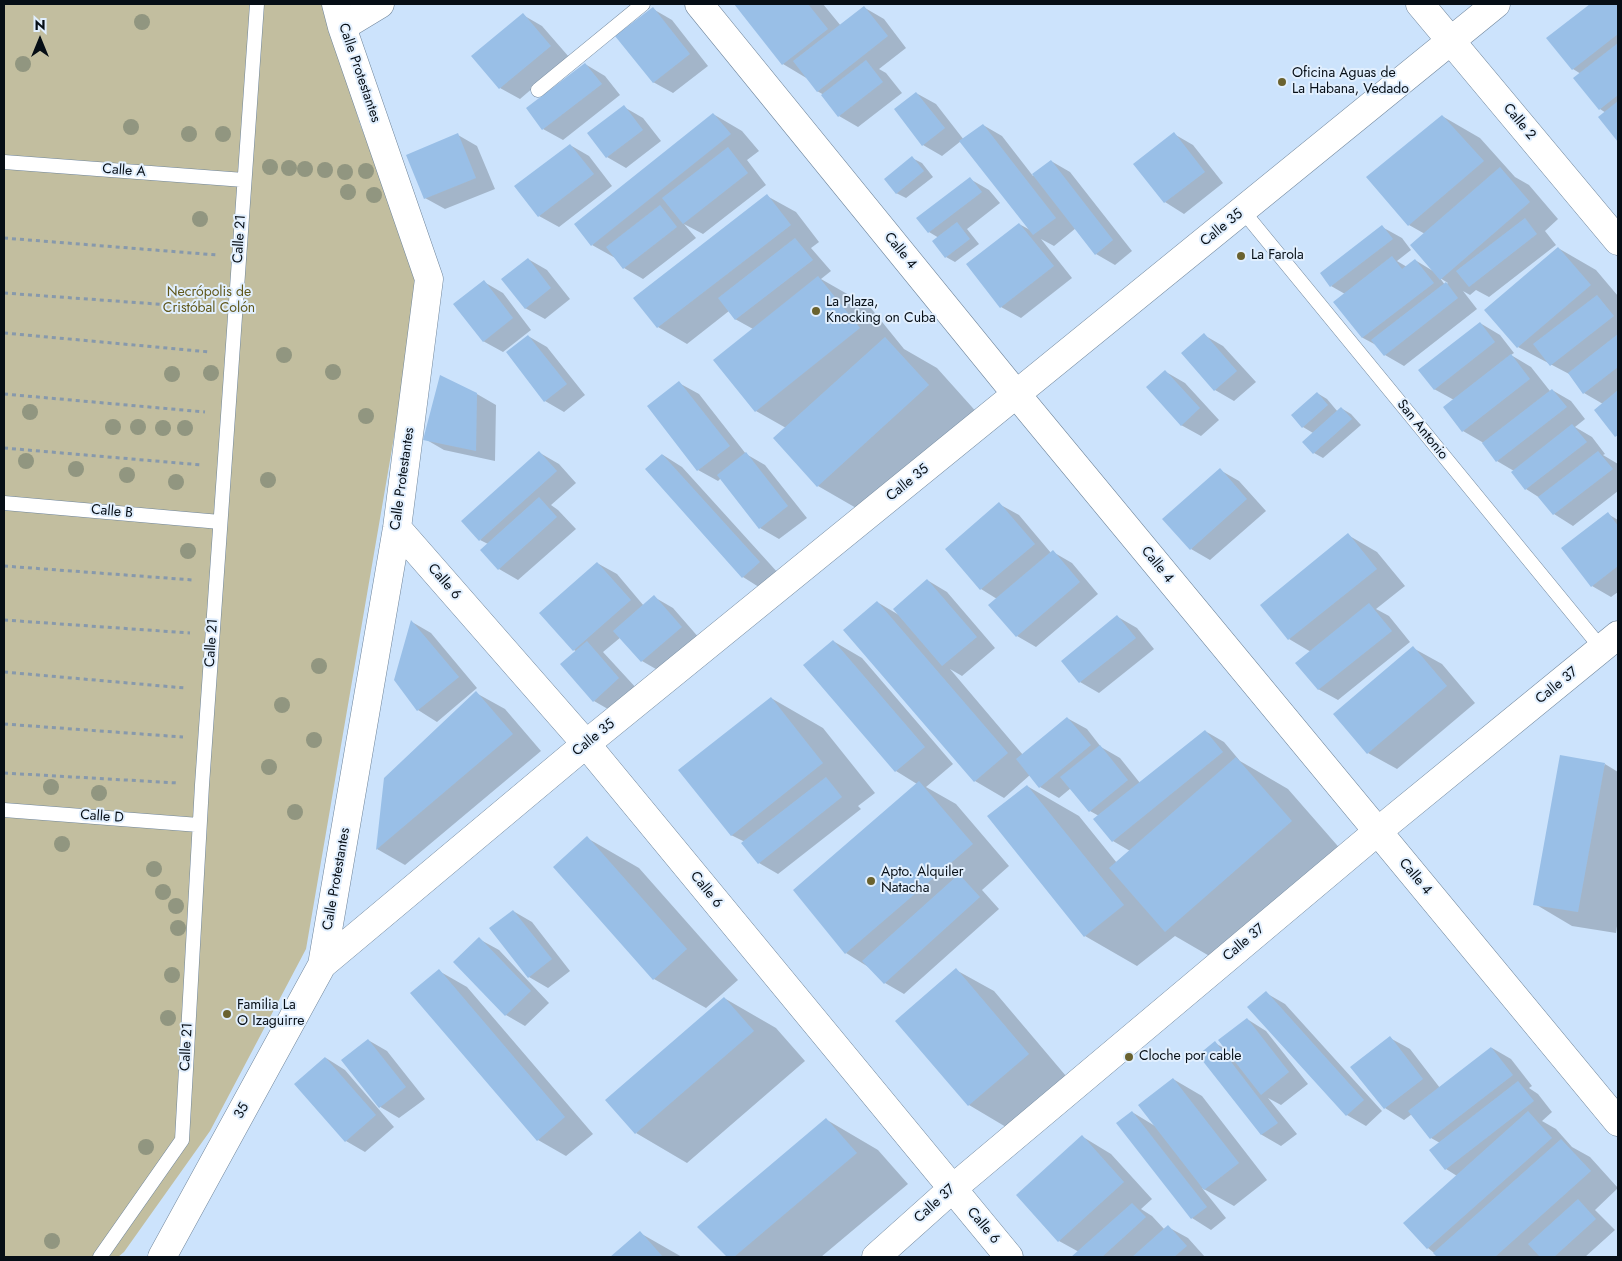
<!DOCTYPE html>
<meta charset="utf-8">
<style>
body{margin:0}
#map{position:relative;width:1622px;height:1261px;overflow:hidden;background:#cce3fc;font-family:Jost,sans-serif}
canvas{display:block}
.frame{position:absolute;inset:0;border:5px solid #060e16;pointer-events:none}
.north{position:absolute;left:15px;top:15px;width:50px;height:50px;-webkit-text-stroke:4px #e1effe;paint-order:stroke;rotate:0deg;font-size:14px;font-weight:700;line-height:20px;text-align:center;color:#060e16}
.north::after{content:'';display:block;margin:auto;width:18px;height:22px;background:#060e16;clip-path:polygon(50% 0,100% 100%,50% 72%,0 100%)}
</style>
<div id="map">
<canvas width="1622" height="1261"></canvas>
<div class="frame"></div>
<div class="north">N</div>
</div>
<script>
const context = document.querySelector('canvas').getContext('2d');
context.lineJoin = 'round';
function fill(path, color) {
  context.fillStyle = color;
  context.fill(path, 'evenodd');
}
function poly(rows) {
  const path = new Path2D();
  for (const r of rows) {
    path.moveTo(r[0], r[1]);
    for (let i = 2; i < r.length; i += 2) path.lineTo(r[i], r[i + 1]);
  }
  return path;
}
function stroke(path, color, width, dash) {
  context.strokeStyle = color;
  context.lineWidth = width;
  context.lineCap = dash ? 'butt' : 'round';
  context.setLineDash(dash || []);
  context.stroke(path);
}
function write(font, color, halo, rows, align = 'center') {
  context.font = font + ' Jost,sans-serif';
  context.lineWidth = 4;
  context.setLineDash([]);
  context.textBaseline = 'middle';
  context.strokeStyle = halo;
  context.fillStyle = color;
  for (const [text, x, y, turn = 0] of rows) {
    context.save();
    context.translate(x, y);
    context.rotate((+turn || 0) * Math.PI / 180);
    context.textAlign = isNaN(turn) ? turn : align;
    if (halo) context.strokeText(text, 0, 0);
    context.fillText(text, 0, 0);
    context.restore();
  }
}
fill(poly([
 [4,4,325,4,360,124,421,280,306,949,210,1131,124,1252,118,1257,4,1257]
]), '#c2be9f');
fill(poly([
 [735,4,823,4,841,26,865,8,884,19,906,48,879,69,886,73,902,93,858,127,839,116,824,95,817,91,808,79,783,64],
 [1592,4,1618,4,1618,140,1600,117,1606,113,1600,109,1575,79,1581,74,1573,69,1548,38],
 [653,9,672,20,708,66,673,93,653,82],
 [523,15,542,26,569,57,520,99,500,88,473,56],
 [585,64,605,76,620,95,563,140,543,129],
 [916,93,936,104,964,140,983,125,1002,136,1033,176,1051,161,1070,172,1132,251,1115,265,1096,254,1076,228,1054,246,1041,239,1072,278,1021,318,1001,307,1019,224,1032,231,961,141,942,156,923,145],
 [624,107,643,118,661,141,626,168,607,157],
 [713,114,742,131,759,151,747,160,766,185,703,234,684,224,696,238,643,279,624,268,617,259,592,245],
 [1442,116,1480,138,1515,177,1529,185,1558,219,1545,231,1556,245,1489,297,1476,290,1470,295,1463,291,1477,309,1404,366,1385,355,1378,346,1363,338,1335,302,1345,294,1331,286,1382,227,1402,238,1411,250,1397,261,1407,267,1415,260,1433,271,1425,234,1409,225],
 [1440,278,1448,283,1445,285],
 [1174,134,1193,145,1223,183,1184,214,1165,202],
 [458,135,477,146,495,189,445,209,425,198],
 [570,145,589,156,612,186,559,227,539,216,516,186],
 [912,158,922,163,933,177,906,198,896,193],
 [970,179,989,190,1000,203,967,229,979,244,955,262,946,257,939,238,929,232,918,218],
 [767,196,796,212,819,242,811,248,831,271,821,279,870,307,904,349,937,368,980,416,870,516,818,486,786,428,756,411,753,329,735,319,729,311,687,344,658,327,635,298],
 [1558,248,1596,270,1618,296,1618,437,1595,410,1603,404,1584,393,1571,375,1518,347],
 [528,259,547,270,570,299,545,319,525,308],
 [484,282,503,293,531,330,503,352,483,341],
 [1480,323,1500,335,1514,353,1511,355,1531,367,1550,391,1552,390,1571,401,1585,419,1575,427,1592,437,1605,454,1603,455,1618,464,1618,491,1573,526,1554,514,1540,498,1526,489,1514,471,1497,461,1482,442,1463,431,1454,400,1434,389],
 [1204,335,1223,346,1256,382,1234,401,1215,390],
 [528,336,547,347,585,395,564,412,545,401],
 [1166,372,1185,383,1219,420,1201,436,1181,425],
 [679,383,699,394,746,454,765,465,807,518,779,539,760,528,721,478,718,481,698,470],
 [1317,393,1327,399,1338,412,1341,408,1351,414,1361,425,1323,458,1314,453,1313,433,1303,427,1293,416],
 [477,394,496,405,495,461,444,450,425,439],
 [540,453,559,464,576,483,551,505,558,510,576,529,518,580,499,569,488,544,480,540],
 [663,455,682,467,779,574,762,589,743,577,646,469],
 [1220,470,1239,481,1266,511,1210,560,1191,549],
 [999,504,1019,515,1051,553,1053,552,1072,563,1098,594,1036,647,1017,636,997,599,981,589],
 [1608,514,1618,520,1618,592,1611,597,1592,586],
 [1348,535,1377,552,1405,586,1376,609,1389,616,1410,642,1338,700,1318,689,1311,652,1289,639],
 [597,563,617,574,644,606,654,597,673,608,700,639,661,672,642,661,621,637,603,652,638,690,613,712,594,701,577,652,574,650],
 [927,580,947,592,995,648,962,676,950,669,1023,755,1067,718,1087,729,1101,747,1120,758,1140,783,1205,731,1224,742,1240,761,1288,789,1343,852,1218,961,1175,936,1137,966,1085,936,989,816,1027,786,1079,816,1117,863,1130,851,1113,841,1099,816,1090,811,1071,788,1059,798,1040,787,1030,775,1004,798,975,781,845,630,877,602,899,615],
 [1118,617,1137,628,1154,649,1099,693,1080,682],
 [412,622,431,633,477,688,437,722,418,710],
 [833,641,862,658,953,764,926,787,956,804,1009,866,982,890,999,909,904,994,885,983,870,968,846,953,917,784,896,771,805,665],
 [1413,648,1442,664,1475,703,1397,769,1368,753],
 [476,693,505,709,541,751,405,865,377,849,385,779],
 [771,698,823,728,875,793,858,806,861,809,778,874,759,863,745,842,731,835],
 [1605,764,1618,772,1618,919,1616,933,1572,926,1535,904],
 [587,838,639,868,738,980,706,1008,654,979],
 [513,911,532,922,570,971,548,988,529,977],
 [479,939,499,950,549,1003,525,1026,506,1015],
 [956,970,994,991,1066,1076,1006,1127,969,1105],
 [439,971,467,987,593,1134,566,1156,538,1140],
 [1266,993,1285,1004,1382,1111,1366,1126,1347,1115],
 [724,998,776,1028,805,1061,687,1163,636,1133],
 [1247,1019,1266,1031,1308,1084,1281,1105,1268,1098,1297,1134,1281,1146,1262,1135,1200,1055,1215,1043,1227,1050],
 [1390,1038,1410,1049,1440,1088,1492,1048,1511,1059,1532,1086,1529,1088,1538,1094,1552,1112,1542,1121,1556,1129,1572,1147,1590,1157,1618,1188,1595,1210,1615,1230,1585,1257,1439,1257,1428,1248,1405,1223,1457,1176,1446,1169,1440,1143,1431,1138,1412,1114,1404,1120,1385,1108],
 [368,1040,387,1051,425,1099,399,1118,377,1105],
 [326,1058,345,1070,394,1127,365,1152,346,1141],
 [1173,1079,1202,1096,1267,1180,1234,1206,1202,1188,1226,1218,1211,1230,1192,1218,1118,1123,1132,1112,1155,1126],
 [827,1120,878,1150,908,1184,821,1257,729,1257,699,1227],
 [1083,1137,1111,1154,1152,1199,1141,1209,1152,1216,1165,1230,1168,1227,1188,1238,1205,1257,1073,1257,1079,1252,1059,1241],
 [640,1233,682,1257,612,1257]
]), '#0003');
fill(poly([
 [734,4,808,4,828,29,782,65],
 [1590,4,1618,4,1618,34,1572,70,1546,38],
 [864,6,888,36,817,92,793,61],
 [653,7,690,54,653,83,615,36],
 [523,13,551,46,499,89,471,56],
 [1618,43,1618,95,1599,110,1573,78],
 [866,60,883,82,838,117,821,95],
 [585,63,602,84,542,130,526,108],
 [916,92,945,128,922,146,894,109],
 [1618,101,1618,142,1598,117],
 [624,105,643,130,606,158,587,133],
 [713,113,731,134,591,246,574,224],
 [1442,115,1484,161,1408,226,1366,177],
 [983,124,1056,218,1033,235,959,141],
 [1174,132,1205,172,1164,203,1133,164],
 [458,133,476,178,424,199,406,155],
 [570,144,594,174,538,217,514,186],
 [728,147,748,173,683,224,662,198],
 [912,156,924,171,896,194,884,179],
 [1051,160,1113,240,1095,255,1032,174],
 [1500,167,1530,202,1440,280,1410,245],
 [970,177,982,192,928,233,916,218],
 [767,194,791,225,657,328,633,298],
 [660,205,677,227,623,269,606,247],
 [1525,218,1537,234,1469,287,1456,271],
 [957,222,970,239,945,258,932,241],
 [1019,223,1054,266,1000,308,966,264],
 [1382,225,1393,239,1330,287,1320,273],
 [795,238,813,260,735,320,718,298],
 [1558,247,1591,285,1517,348,1484,310],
 [1392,256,1402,269,1415,259,1434,283,1362,338,1333,302],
 [528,258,551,288,525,309,501,279],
 [818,276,860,328,755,412,713,360],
 [484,280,513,318,483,342,453,304],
 [1446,282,1458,298,1384,356,1371,340],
 [1597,295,1614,316,1550,366,1533,344],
 [1480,322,1495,342,1434,390,1418,370],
 [1204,333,1237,371,1214,391,1181,353],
 [1618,334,1618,367,1583,394,1568,373],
 [528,335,567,384,544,402,506,352],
 [885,337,929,385,817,487,773,438],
 [1511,354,1530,379,1462,432,1443,407],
 [1165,370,1200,408,1181,426,1146,387],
 [440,375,477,393,476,451,423,440],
 [679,381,730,446,697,471,647,406],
 [1552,389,1567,407,1496,462,1482,443],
 [1618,390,1618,435,1615,437,1594,410],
 [1317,392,1328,405,1302,428,1291,415],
 [1341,407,1352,419,1313,454,1302,442],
 [1572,424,1587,442,1525,490,1511,472],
 [539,451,557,471,479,541,461,521],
 [1598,451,1613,469,1553,515,1538,497],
 [746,452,788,506,759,529,717,475],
 [662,454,760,562,742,578,645,469],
 [1220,468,1247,499,1190,550,1162,519],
 [539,497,557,517,498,570,480,550],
 [999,502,1035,544,980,590,945,549],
 [1608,512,1618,526,1618,566,1591,587,1561,548],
 [1348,533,1377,569,1288,640,1260,605],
 [1053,550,1080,582,1016,637,988,605],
 [597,562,631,600,573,651,539,613],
 [927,579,977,637,942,666,893,609],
 [654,595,682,627,641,662,613,631],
 [877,601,1008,753,974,782,843,630],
 [1369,603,1392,631,1318,690,1295,663],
 [1117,615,1136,638,1079,683,1061,661],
 [411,620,459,677,417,711,394,680],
 [833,640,925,747,895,772,803,665],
 [587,641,619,678,593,702,560,664],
 [1413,646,1447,686,1367,754,1333,714],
 [476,691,513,734,376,850,384,778],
 [771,697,823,763,731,836,678,770],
 [1067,717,1091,745,1039,788,1016,759],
 [1205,730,1223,752,1112,842,1093,819],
 [1100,745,1128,780,1089,812,1060,777],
 [1560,755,1605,763,1578,912,1533,905],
 [1236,757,1292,821,1165,932,1109,868],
 [826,777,842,797,758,864,741,843],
 [919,781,973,844,845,954,793,890],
 [1027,785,1124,905,1084,937,987,816],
 [587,836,687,949,653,980,553,867],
 [959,874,980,897,884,984,862,961],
 [513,910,552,959,528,978,489,928],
 [479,937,531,991,505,1016,453,962],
 [956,968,1029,1054,968,1106,895,1021],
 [439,969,565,1117,537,1141,410,993],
 [1266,991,1364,1100,1346,1116,1247,1007],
 [724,997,754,1031,635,1134,605,1100],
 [1247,1018,1289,1072,1261,1095,1218,1040],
 [1390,1036,1423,1079,1384,1109,1350,1067],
 [368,1039,406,1087,379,1108,341,1060],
 [1215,1041,1278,1123,1261,1135,1198,1055],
 [1491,1047,1513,1075,1430,1139,1408,1111],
 [325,1057,376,1115,345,1142,294,1084],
 [1173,1078,1239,1163,1204,1190,1138,1105],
 [1518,1081,1534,1101,1445,1170,1429,1150],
 [1132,1111,1207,1207,1191,1219,1116,1123],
 [1528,1111,1552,1138,1427,1249,1403,1223],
 [826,1118,857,1153,734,1257,727,1257,697,1227],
 [1082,1135,1124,1182,1058,1242,1016,1195],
 [1561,1139,1591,1171,1495,1257,1437,1257,1433,1253],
 [1578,1199,1596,1219,1554,1257,1540,1257,1528,1244],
 [1132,1203,1146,1217,1102,1257,1071,1257],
 [1168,1225,1187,1246,1174,1257,1132,1257],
 [640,1231,663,1257,610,1257]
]), '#99bfe7');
const service = poly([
 [538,90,643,4],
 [4,162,244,180],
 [1243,211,1602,649],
 [4,503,220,522],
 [4,810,199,825],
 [100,1257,182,1140,202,785,257,4]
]);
const minor = poly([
 [699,4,1017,395,1618,1122],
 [1420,4,1618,241],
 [342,27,380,4],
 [397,528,586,744,1009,1257],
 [322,965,586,744,1496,4],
 [162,1257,322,965,397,528,429,279,342,27,336,4],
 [876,1257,952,1189,1377,832,1618,635]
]);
stroke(service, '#6f859b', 15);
stroke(minor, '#6f859b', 29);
stroke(poly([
 [4,238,217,255],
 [4,293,212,308],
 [4,333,210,352],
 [4,394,205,412],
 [4,448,202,465],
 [4,566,193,580],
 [4,620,190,633],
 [4,672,185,688],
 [4,724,183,737],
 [4,773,178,783]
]), '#8799ac', 3, [4, 4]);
stroke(service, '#fff', 14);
stroke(minor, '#fff', 28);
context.fillStyle = '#919680';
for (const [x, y] of [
 [142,22],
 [23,64],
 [131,127],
 [189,134],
 [223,134],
 [270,167],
 [289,168],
 [305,169],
 [325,170],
 [366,171],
 [345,172],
 [348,192],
 [374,195],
 [200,219],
 [284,355],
 [333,372],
 [211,373],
 [172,374],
 [30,412],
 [366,416],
 [113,427],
 [138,427],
 [163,428],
 [185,428],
 [26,461],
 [76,469],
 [127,475],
 [268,480],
 [176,482],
 [188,551],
 [319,666],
 [282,705],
 [314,740],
 [269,767],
 [51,787],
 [99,793],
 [295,812],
 [62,844],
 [154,869],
 [163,892],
 [176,906],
 [178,928],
 [172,975],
 [168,1018],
 [146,1147],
 [52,1241]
]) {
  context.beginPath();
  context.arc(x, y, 8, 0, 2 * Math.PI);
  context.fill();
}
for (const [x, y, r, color] of [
 [1282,82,5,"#6a622f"],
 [1241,256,5,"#6a622f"],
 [816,311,5,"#6a622f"],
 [871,881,5,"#6a622f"],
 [227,1014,5,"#6a622f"],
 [1129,1057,5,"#6a622f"]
]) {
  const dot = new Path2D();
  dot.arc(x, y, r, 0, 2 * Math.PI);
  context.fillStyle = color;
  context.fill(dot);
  stroke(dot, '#e1effe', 2);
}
write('14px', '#060e16', '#e1effe', [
 ["Calle Protestantes",359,73,71],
 ["Calle 2",1519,122,50],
 ["Calle A",124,171,4],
 ["Calle 35",1222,228,-39],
 ["Calle 21",240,239,-86],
 ["Calle 4",900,251,51],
 ["San Antonio",1422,430,51],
 ["Calle Protestantes",403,479,-82],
 ["Calle 35",908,483,-39],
 ["Calle B",112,512,5],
 ["Calle 4",1157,565,51],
 ["Calle 6",444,582,49],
 ["Calle 21",212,643,-86],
 ["Calle 37",1557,686,-39],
 ["Calle 35",594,738,-39],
 ["Calle D",102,817,4],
 ["Calle 4",1415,877,50],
 ["Calle Protestantes",337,879,-80],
 ["Calle 6",706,890,51],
 ["Calle 37",1244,943,-40],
 ["Calle 21",187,1047,-87],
 ["35",242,1111,-61],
 ["Calle 37",935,1204,-42],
 ["Calle 6",983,1226,50]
]);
write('14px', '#060e16', '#e1effe', [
 ["Oficina Aguas de",1292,74],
 ["La Habana, Vedado",1292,90],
 ["La Farola",1251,256],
 ["La Plaza,",826,303],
 ["Knocking on Cuba",826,319],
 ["Apto. Alquiler",881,873],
 ["Natacha",881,889],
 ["Familia La",237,1006],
 ["O Izaguirre",237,1022],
 ["Cloche por cable",1139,1057]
], 'left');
write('14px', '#60571a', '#e1effe', [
 ["Necrópolis de",209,293],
 ["Cristóbal Colón",209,309]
]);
</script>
